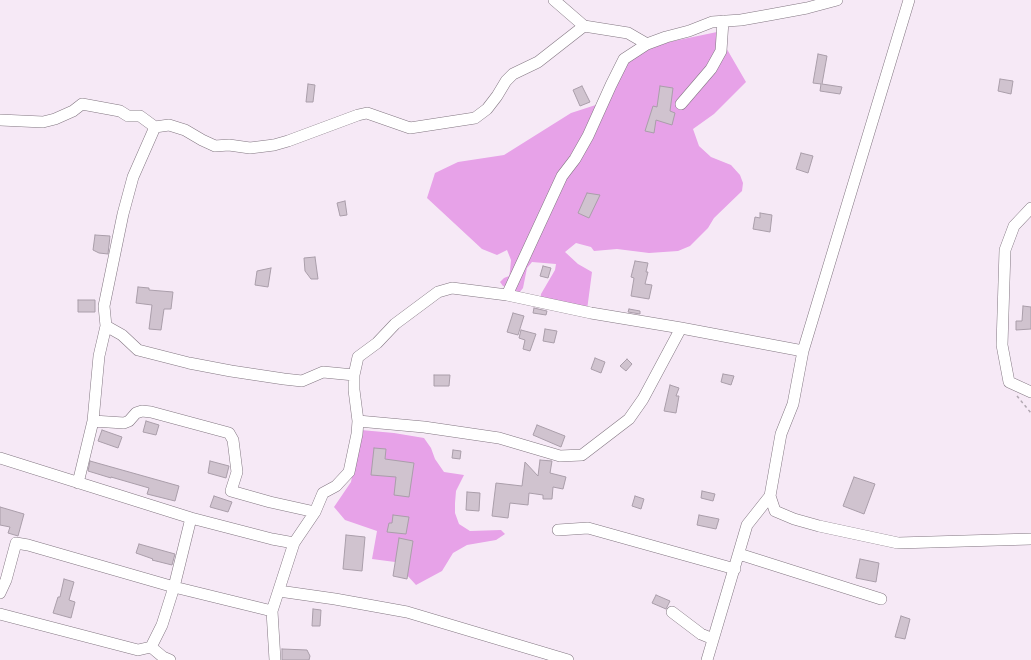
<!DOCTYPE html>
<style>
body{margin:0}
canvas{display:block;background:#f6e9f6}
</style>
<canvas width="1031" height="660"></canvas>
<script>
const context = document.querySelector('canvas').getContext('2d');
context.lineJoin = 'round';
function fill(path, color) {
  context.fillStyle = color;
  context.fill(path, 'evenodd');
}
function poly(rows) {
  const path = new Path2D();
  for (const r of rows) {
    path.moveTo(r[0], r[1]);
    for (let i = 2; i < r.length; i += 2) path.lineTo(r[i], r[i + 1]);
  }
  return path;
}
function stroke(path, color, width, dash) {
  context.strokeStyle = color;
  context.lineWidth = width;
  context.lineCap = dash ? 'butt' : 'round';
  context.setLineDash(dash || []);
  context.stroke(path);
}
fill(poly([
 [717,32,746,82,714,114,693,129,699,146,711,157,731,165,740,175,743,183,742,191,714,218,708,228,690,246,678,251,649,253,617,249,594,251,591,247,576,243,565,252,578,264,592,272,587,310,540,301,541,294,555,270,556,264,532,262,527,268,523,288,519,293,509,290,507,287,503,286,500,282,504,278,509,276,510,271,511,260,507,250,497,255,482,249,427,198,435,173,458,162,504,155,571,113,608,101,623,66,640,52,669,42],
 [361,430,394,433,424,438,431,448,435,459,444,472,464,475,456,491,455,503,455,513,459,524,470,531,501,530,505,534,496,540,467,545,453,553,442,571,416,585,395,562,372,559,377,531,345,520,334,507,351,482]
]), '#e7a2e8');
const building = poly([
 [818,54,827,56,822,84,842,87,840,94,820,91,821,84,813,83,818,54],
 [1000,79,1013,81,1011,94,998,91,1000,79],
 [308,84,315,85,313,102,306,102,308,84],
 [582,86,590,102,580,106,573,90,582,86],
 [660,86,673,88,670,111,675,113,672,125,656,120,654,133,645,131,653,106,657,107,660,86],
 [801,153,813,156,808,173,796,169,801,153],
 [587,193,600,195,589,218,578,213,587,193],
 [345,201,347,215,340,216,337,203,345,201],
 [760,213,772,215,770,232,753,229,755,217,760,218,760,213],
 [95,235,110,236,108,254,99,253,93,250,95,235],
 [315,257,318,279,311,279,305,271,304,258,315,257],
 [635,261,648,263,646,272,648,272,645,284,652,285,649,299,631,296,634,278,631,277,635,261],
 [543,266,551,268,548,278,540,276,543,266],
 [271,268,268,287,255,285,257,271,271,268],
 [138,287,149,288,149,290,173,292,171,309,164,309,161,330,149,329,152,305,136,303,138,287],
 [78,300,95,300,95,312,78,312,78,300],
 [1023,306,1031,307,1031,329,1016,330,1016,321,1022,321,1023,306],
 [534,308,547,311,546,315,533,313,534,308],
 [629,309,640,311,640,314,628,312,629,309],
 [513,313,524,316,518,335,507,332,513,313],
 [545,329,557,331,554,343,543,341,545,329],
 [521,330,536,334,530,351,523,349,525,340,519,338,521,330],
 [595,358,605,362,601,373,591,369,595,358],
 [627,359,632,364,626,371,620,366,627,359],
 [723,374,734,376,731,385,721,382,723,374],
 [434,375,450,375,449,386,434,386,434,375],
 [670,385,679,388,676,396,679,396,676,413,664,411,670,385],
 [146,421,159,425,156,435,143,432,146,421],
 [537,425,565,436,561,447,533,435,537,425],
 [102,430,122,437,118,448,98,441,102,430],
 [374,448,386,449,385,459,414,463,409,497,394,495,396,477,371,475,374,448],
 [453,450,461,451,460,459,452,458,453,450],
 [540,460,552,461,550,473,566,477,563,489,553,487,552,499,543,499,543,495,529,493,528,505,510,503,508,518,492,516,496,483,522,486,525,462,538,476,540,460],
 [90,461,179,486,175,501,147,494,149,488,111,477,111,478,88,471,90,461],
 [210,461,229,466,226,478,208,473,210,461],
 [854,477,875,484,864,514,843,506,854,477],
 [702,491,715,494,713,501,701,498,702,491],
 [467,492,480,493,479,511,466,510,467,492],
 [214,496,232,502,228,512,210,507,214,496],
 [635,496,644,499,641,509,632,506,635,496],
 [0,507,24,514,18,536,8,533,10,527,0,525,0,507],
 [393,515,409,517,406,534,387,532,389,523,392,523,393,515],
 [699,515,719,519,716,529,697,525,699,515],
 [346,535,365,537,362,571,343,569,346,535],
 [399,538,413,541,407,579,393,576,399,538],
 [139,544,175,554,172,565,152,560,153,559,136,553,139,544],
 [860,559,879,563,876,582,856,578,860,559],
 [64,579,74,582,69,600,75,602,71,618,53,613,58,597,60,597,64,579],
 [656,595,670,601,666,609,652,603,656,595],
 [313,609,321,610,320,626,312,626,313,609],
 [901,616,910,619,905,639,895,637,901,616],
 [282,649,307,650,310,656,309,660,282,660,282,649]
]);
fill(building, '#d0c3cf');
stroke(building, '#aa9eaa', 1);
const street = poly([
 [554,0,584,26,628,33,647,44],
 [681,104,711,69,721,51,723,21],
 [0,120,43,122,55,119,73,111,82,104,120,111,128,116,140,116,155,127,169,125,185,130,202,140,215,146,229,145,250,148,274,145,288,141,358,115,367,113,410,128,475,118,487,109,497,96,506,81,513,74,538,62,584,26],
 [1031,208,1014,226,1005,250,1002,345,1009,382,1031,392],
 [507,295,562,176,575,159,588,136,611,85,624,59,647,44,666,37,689,31,712,22,741,20,769,15,807,8,837,0],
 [106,326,122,335,138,350,189,363,231,371,284,379,302,381,323,372,354,375],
 [93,421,124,423,129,421,136,413,142,411,151,412,229,433,233,440,237,472,231,491,270,502,315,512],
 [358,421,424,427,499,438,560,456,582,455,629,419,643,399,681,328],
 [0,458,191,518,272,539,294,543],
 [78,483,93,421,99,356,106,326,104,306,123,214,133,177,155,127],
 [770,496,775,511,794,519,819,526,898,543,1031,539],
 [558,530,588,528,735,569],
 [739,554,881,599],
 [279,591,335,599,407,612,568,660],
 [0,593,6,580,16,543,28,545,174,587,272,611,294,543,315,512,323,493,336,486,349,472,357,434,358,421,354,390,354,375,358,357,377,343,395,324,438,292,452,288,507,295,591,313,681,328,803,351],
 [272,611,275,660],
 [672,612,701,634,713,639],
 [0,614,138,650,151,647,162,625,174,587,191,518],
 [151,647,163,657,170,660],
 [707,660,747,525,770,496,781,434,793,404,803,351,909,0]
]);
stroke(street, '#837782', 12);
stroke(poly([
 [1017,396,1031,413]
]), '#b1a7b1', 1.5, [3, 3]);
stroke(street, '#fff', 11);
</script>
